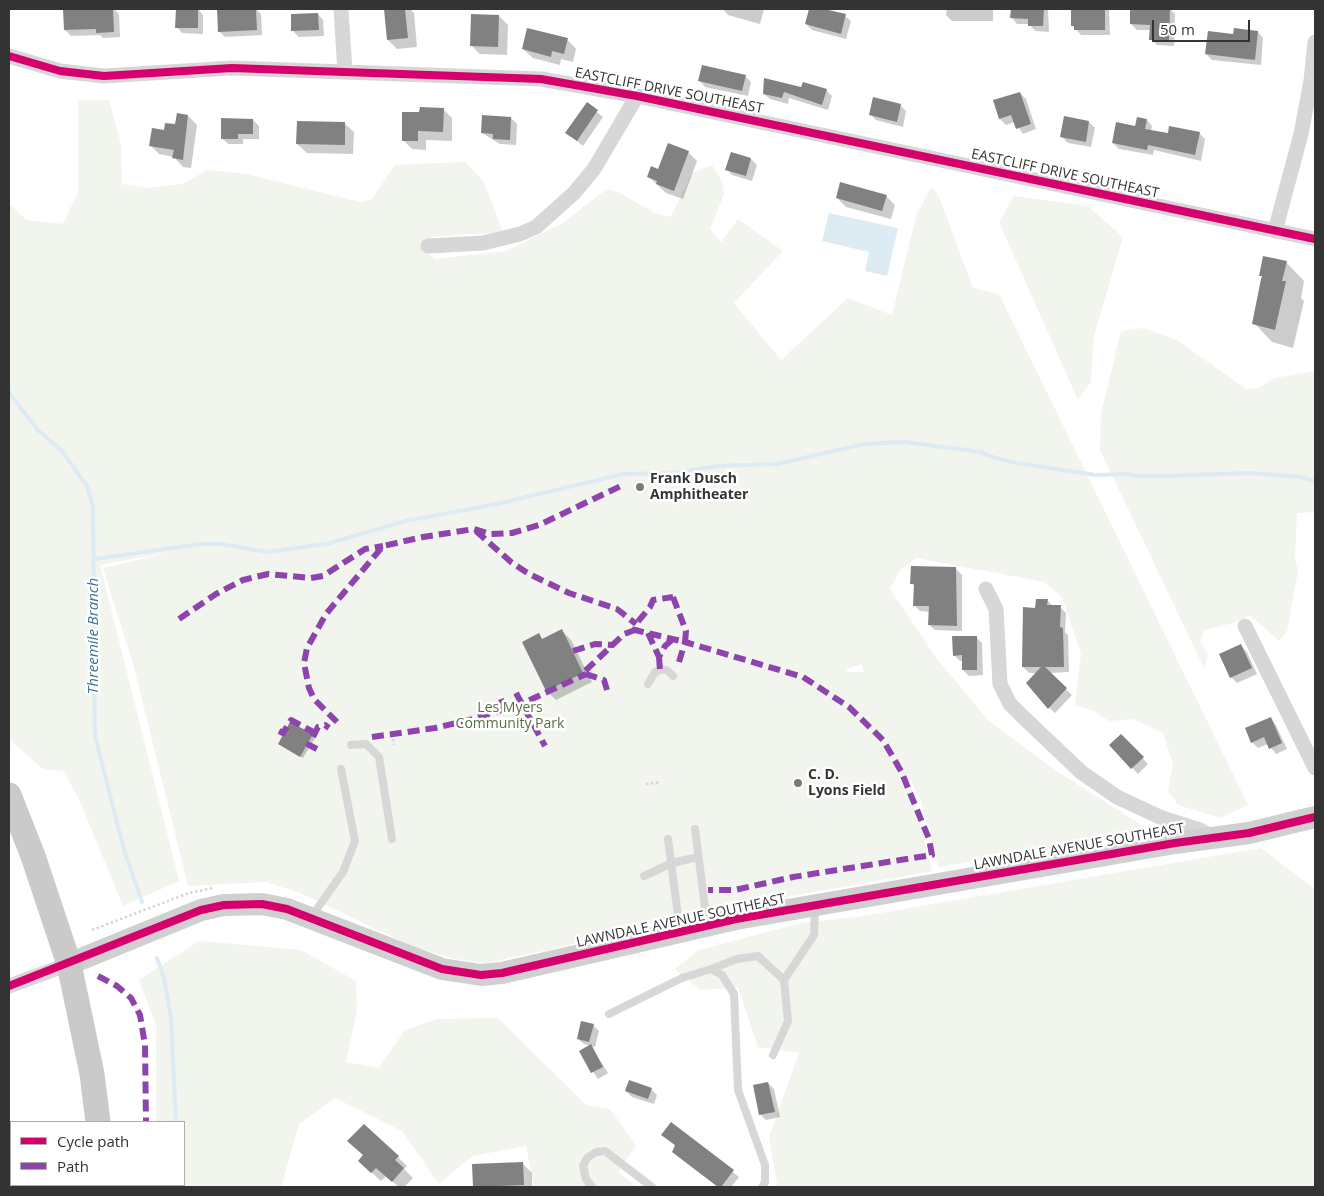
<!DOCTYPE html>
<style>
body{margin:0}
#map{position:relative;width:1324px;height:1196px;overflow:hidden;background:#fff;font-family:"Open Sans",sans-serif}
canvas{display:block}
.frame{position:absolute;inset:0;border:10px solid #333;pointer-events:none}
.legend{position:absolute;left:10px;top:1121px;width:175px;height:65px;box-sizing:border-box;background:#fff;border:1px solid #adadad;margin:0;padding:6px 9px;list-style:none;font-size:15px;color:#333}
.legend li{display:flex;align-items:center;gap:10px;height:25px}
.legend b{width:25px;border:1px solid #adadad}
.scale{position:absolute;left:1152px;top:20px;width:98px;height:22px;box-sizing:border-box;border:2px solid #333;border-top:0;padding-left:6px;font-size:15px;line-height:18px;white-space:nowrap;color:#333;-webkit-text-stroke:4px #fff;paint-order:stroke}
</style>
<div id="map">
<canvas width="1324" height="1196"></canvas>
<div class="frame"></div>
<ul class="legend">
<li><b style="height:6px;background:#d6006c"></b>Cycle path</li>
<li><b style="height:6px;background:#8e44ad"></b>Path</li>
</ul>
<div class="scale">50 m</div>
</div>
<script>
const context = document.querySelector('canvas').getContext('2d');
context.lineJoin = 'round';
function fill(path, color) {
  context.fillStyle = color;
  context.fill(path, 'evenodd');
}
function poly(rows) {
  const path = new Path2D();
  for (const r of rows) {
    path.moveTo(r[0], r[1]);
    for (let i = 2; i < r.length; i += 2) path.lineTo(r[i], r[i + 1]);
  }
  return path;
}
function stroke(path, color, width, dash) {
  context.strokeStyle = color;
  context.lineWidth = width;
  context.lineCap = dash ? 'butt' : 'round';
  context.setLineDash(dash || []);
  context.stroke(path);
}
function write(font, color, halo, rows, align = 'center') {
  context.font = font + ' "Open Sans",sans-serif';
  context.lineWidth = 5;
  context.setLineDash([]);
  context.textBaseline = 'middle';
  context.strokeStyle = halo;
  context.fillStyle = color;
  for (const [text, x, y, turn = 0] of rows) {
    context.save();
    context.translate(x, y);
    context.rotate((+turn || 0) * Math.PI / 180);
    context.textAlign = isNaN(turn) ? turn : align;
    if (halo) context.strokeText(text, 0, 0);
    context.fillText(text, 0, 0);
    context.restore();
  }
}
fill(poly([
 [78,100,109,100,121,144,122,184,148,188,183,184,207,170,247,174,360,202,371,200,395,165,465,162,484,182,503,232,431,237,420,246,435,259,506,251,561,224,607,189,618,192,655,213,671,217,692,173,712,165,722,181,724,194,710,229,721,242,738,219,783,251,734,303,781,360,848,298,892,315,916,216,931,187,938,194,973,288,999,294,1248,805,1220,818,1178,805,1168,791,1173,764,1163,733,1133,719,1109,721,1094,711,1075,705,1081,654,1062,597,1044,582,916,558,900,570,890,589,937,659,989,721,1058,772,1151,831,938,867,921,801,909,777,932,871,723,908,664,920,553,949,485,963,455,959,416,948,300,893,266,882,188,886,134,667,103,568,171,552,100,565,179,881,123,906,79,799,63,771,43,769,12,742,9,735,9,204,27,220,63,224,78,192],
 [862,664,864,672,848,672,846,669],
 [1014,196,1088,206,1123,237,1094,336,1091,382,1078,400,999,222],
 [1143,328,1177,340,1246,389,1259,388,1275,378,1315,371,1315,512,1297,513,1295,558,1298,571,1287,631,1279,641,1250,615,1233,623,1204,630,1200,641,1208,655,1204,668,1100,450,1101,414,1121,331],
 [1261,848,1315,889,1315,1187,775,1187,777,1184,769,1137,799,1053,758,1047,738,987,701,990,674,969,699,950,801,923,857,917],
 [199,941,301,950,356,981,357,1010,346,1062,379,1068,405,1030,437,1019,498,1018,586,1105,610,1109,636,1145,618,1172,637,1187,534,1187,526,1146,472,1156,439,1184,402,1131,335,1098,299,1124,281,1187,156,1187,156,1185,184,1185,184,1122,156,1122,156,1025,139,980]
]), '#f1f5ed');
fill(poly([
 [829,213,898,228,887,276,865,271,869,252,822,241]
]), '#ddebf3');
fill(poly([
 [114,9,119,14,120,37,103,38,100,35,71,36,65,30,64,10],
 [177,9,198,9,203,15,203,34,182,33,177,27],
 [218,9,256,9,261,14,262,35,225,37,219,31],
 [385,9,410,9,414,13,417,47,397,49,388,40],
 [723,9,764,9,760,24,728,15],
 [810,9,845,16,851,21,846,39,812,30,806,24],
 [947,9,993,9,993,21,952,21,946,15],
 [1012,9,1048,9,1049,32,1035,31,1029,24,1017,24,1012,18],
 [1072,9,1109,9,1110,35,1081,35,1072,25],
 [1131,9,1170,9,1175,14,1174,46,1157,45,1151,39,1151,30,1137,30,1131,24],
 [318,14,323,20,324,36,299,37,293,31],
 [499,16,508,25,507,55,480,54,471,45],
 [1258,32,1263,38,1261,65,1212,60,1206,54,1235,35],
 [567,39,576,49,573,62,561,59,560,65,533,58,523,49],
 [745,76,751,82,748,96,705,87,700,81],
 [802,88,826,90,832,96,828,110,789,98,788,104,770,99,764,94],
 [1020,93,1026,99,1036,129,1023,134,1015,122,1006,125,1000,119,994,101],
 [587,104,603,117,583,146,567,133],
 [900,105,906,111,903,127,876,120,870,114],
 [443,109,452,118,452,141,426,140,426,150,412,149,403,140,421,113],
 [188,116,197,125,191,168,183,167,174,157,159,154,150,145],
 [511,118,517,124,516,145,500,144,482,133],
 [253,120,259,126,259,139,243,139,243,144,228,144,222,138],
 [1147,120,1152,126,1151,131,1169,134,1199,133,1205,139,1201,161,1154,150,1153,155,1119,149,1113,143],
 [1089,122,1095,128,1091,147,1068,143,1062,137],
 [344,123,354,132,353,154,307,153,297,144],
 [688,152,697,161,683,199,666,193,649,177],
 [732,153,751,159,757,165,752,181,732,175,727,169],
 [886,196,895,205,891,219,846,207,837,198],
 [1286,262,1304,281,1301,298,1304,301,1293,348,1272,342,1254,323,1263,277,1260,275],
 [956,569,962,575,962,631,935,630,929,625,930,612,920,611,914,605,915,587,911,583],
 [1047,600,1053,606,1060,607,1066,613,1065,632,1068,635,1069,672,1049,673,1072,695,1055,713,1039,698,1037,673,1029,673,1023,667,1037,609],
 [562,631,571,640,592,682,556,700,547,691,523,643,539,635,543,640],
 [976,637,982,643,983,675,969,676,963,670,963,661,960,661,954,655],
 [1241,646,1247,652,1257,674,1237,683,1231,677],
 [1271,719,1276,725,1287,749,1276,754,1268,744,1258,748,1252,742],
 [312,735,315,738,303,758,279,744],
 [1121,735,1148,764,1138,774,1111,745],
 [593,1025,599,1031,595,1047,584,1044,578,1039],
 [591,1046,608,1073,598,1079,580,1052],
 [768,1083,774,1089,780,1117,766,1120,760,1114],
 [651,1089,657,1095,654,1104,632,1097,626,1091],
 [671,1124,739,1177,731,1187,718,1187,674,1152,676,1146,662,1134],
 [364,1155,398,1157,407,1166,404,1169,413,1178,404,1187,399,1187,386,1176,381,1181,368,1169],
 [523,1164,532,1173,532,1187,474,1186]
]), '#0003');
stroke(poly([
 [9,393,38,430,62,451,87,486,93,507,95,736,124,850,142,902],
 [95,559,201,544,221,544,267,552,327,544,405,521,497,504,623,474,673,473,717,466,777,464,865,444,904,442,982,452,985,455,1016,463,1096,475,1128,474,1139,476,1166,476,1250,473,1300,477,1315,481],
 [157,958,164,978,171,1018,176,1122],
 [169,1187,170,1185]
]), '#ddebf3', 4);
fill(poly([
 [63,9,113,9,114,32,96,33,96,29,64,30],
 [176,9,198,9,198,28,175,28],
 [217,9,256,9,257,30,218,32],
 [384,9,405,9,408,38,387,40],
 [809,9,824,9,846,14,841,34,805,24],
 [1011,9,1044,9,1043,26,1028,26,1028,19,1010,18],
 [1071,9,1105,9,1105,30,1074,30,1074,26,1071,26],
 [1130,9,1170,9,1169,40,1149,40,1150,25,1130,24],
 [318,13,319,30,291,31,291,14],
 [471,14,499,15,498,47,470,46],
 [527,28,568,38,564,54,552,51,551,57,522,49],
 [1234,28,1258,31,1255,60,1205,54,1208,31,1233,34],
 [702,65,746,75,742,91,698,81],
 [764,78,801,87,803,82,827,89,822,105,784,92,782,98,763,94],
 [1020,92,1031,124,1016,129,1011,115,999,119,993,100],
 [873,97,901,104,897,122,869,115],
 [587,102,598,110,577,141,565,133],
 [420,107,444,108,443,132,418,131,418,141,402,141,402,112,419,112],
 [177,113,188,115,183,160,172,158,174,150,149,146,152,128,164,130,165,123,175,124],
 [482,115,511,117,510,140,493,139,493,134,481,133],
 [1064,116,1089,121,1086,142,1060,137],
 [1137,117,1147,119,1145,129,1168,133,1169,126,1200,132,1195,155,1148,145,1147,150,1112,143,1116,122,1135,126],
 [221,118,253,119,253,134,238,134,238,139,221,139],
 [297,121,345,122,345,145,296,144],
 [668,143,689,151,674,191,656,184,657,181,647,177,651,166,658,169],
 [731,152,751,158,746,176,725,170],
 [840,182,887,195,882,211,836,198],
 [1263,256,1287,261,1282,281,1286,281,1275,330,1252,324,1261,279,1262,276,1259,276],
 [911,566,956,567,957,626,928,625,929,606,913,606,914,584,910,584],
 [1036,599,1048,599,1047,605,1061,605,1060,627,1063,628,1064,667,1045,667,1067,688,1048,709,1026,683,1041,667,1022,667,1023,607,1035,608],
 [562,629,583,673,546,691,522,642,539,633,542,639],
 [952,636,977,636,977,670,962,670,962,655,953,656],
 [1241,644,1252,668,1230,678,1219,654],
 [1271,717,1282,743,1269,749,1264,737,1251,743,1245,728],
 [290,722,313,734,300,757,278,744],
 [1121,734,1144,757,1131,769,1109,745],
 [581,1021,594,1024,589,1042,577,1039],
 [591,1044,603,1067,591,1073,579,1051],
 [629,1080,652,1088,648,1099,625,1091],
 [768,1082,775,1112,759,1115,753,1085],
 [671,1122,734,1170,721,1187,718,1187,672,1152,675,1145,661,1135],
 [364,1124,399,1156,395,1160,404,1168,392,1182,376,1168,371,1173,358,1161,363,1155,347,1141],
 [523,1162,524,1185,473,1187,472,1164]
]), '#818181');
stroke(poly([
 [392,734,394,745],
 [646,784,661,782],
 [92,930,189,893,213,888]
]), '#d6d6d6', 2.5, [2.5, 2.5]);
stroke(poly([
 [648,684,655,672,662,669,668,671,673,676],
 [351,745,366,744,379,757,392,839],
 [695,829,707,923],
 [668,839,680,931],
 [644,876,672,863,698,857],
 [312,916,343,872,355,841,341,769],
 [711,969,737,959,758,956,784,980,788,1021,773,1055],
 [784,980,814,935,815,907],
 [609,1014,682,978,711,969,722,975,734,994,738,1090,765,1165,765,1182,762,1187],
 [592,1187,586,1179,583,1166,587,1158,596,1152,605,1151,652,1187]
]), '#d7d7d7', 8);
stroke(poly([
 [341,9,345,72],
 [9,56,60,71,104,76,232,68,541,79,637,96,1315,239],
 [1275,231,1301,134,1311,81,1315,42],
 [428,246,483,243,520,234,536,227,574,193,594,169,637,96],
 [986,589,996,609,1000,684,1010,704,1021,715,1081,772,1117,797,1162,818,1200,830,1214,838],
 [1245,626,1315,768],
 [9,986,69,964]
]), '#d7d7d7', 15);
stroke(poly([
 [69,964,201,910,224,905,262,904,287,909,442,969,481,975,502,973,736,919,1175,843,1249,833,1315,817]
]), '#d0d0d0', 22);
stroke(poly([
 [9,795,33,856,69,964,92,1074,98,1122],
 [103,1187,103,1185]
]), '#cacaca', 25);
stroke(poly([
 [476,531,511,562,529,574,569,593,617,609,636,624],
 [673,597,686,631,685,642,635,630,636,624,650,607,653,600,673,597],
 [179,619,216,594,243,580,268,574,311,578,323,576,365,549,383,546],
 [648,633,659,657,665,646,673,639],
 [573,651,595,644,614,645],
 [659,657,660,670],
 [679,662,685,642,803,677,849,707,883,740,901,771,929,839,932,855,793,877,735,890,708,890],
 [607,690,604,680,583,673,624,634,635,630],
 [516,693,545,746],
 [501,699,505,709],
 [337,722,314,699,309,688,304,663,307,648,326,614,383,546,423,537,474,529,490,534,512,533,539,525,623,485],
 [279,731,283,733,291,720,315,733],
 [372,737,435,728,469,720,521,704,586,674],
 [317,749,309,745,318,727,325,725,329,728],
 [98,976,117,986,131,998,140,1015,145,1045,146,1122],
 [151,1185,152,1187]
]), '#8e44ad', 6, [12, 6]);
stroke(poly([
 [9,56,60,71,104,76,232,68,541,79,637,96,1315,239],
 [9,986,201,910,224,905,262,904,287,909,442,969,481,975,502,973,736,919,1175,843,1249,833,1315,817]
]), '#d6006c', 8);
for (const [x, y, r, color] of [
 [640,487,5,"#7a7a7a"],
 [798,783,5,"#7a7a7a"]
]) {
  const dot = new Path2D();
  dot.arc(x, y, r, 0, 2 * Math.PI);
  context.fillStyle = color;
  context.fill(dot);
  stroke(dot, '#fff', 2);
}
write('14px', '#333', '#fff', [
 ["EASTCLIFF DRIVE SOUTHEAST",669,91,11],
 ["EASTCLIFF DRIVE SOUTHEAST",1065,174,12],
 ["LAWNDALE AVENUE SOUTHEAST",1079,847,-10],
 ["LAWNDALE AVENUE SOUTHEAST",681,921,-12]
]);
write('bold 14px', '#333', '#fff', [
 ["Frank Dusch",650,479],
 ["Amphitheater",650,495],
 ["C. D.",808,775],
 ["Lyons Field",808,791]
], 'left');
write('14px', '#56703f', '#fff', [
 ["Les Myers",510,708],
 ["Community Park",510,724]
]);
write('italic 15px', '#3f7597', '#fff', [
 ["Threemile Branch",94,636,-90]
]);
</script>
